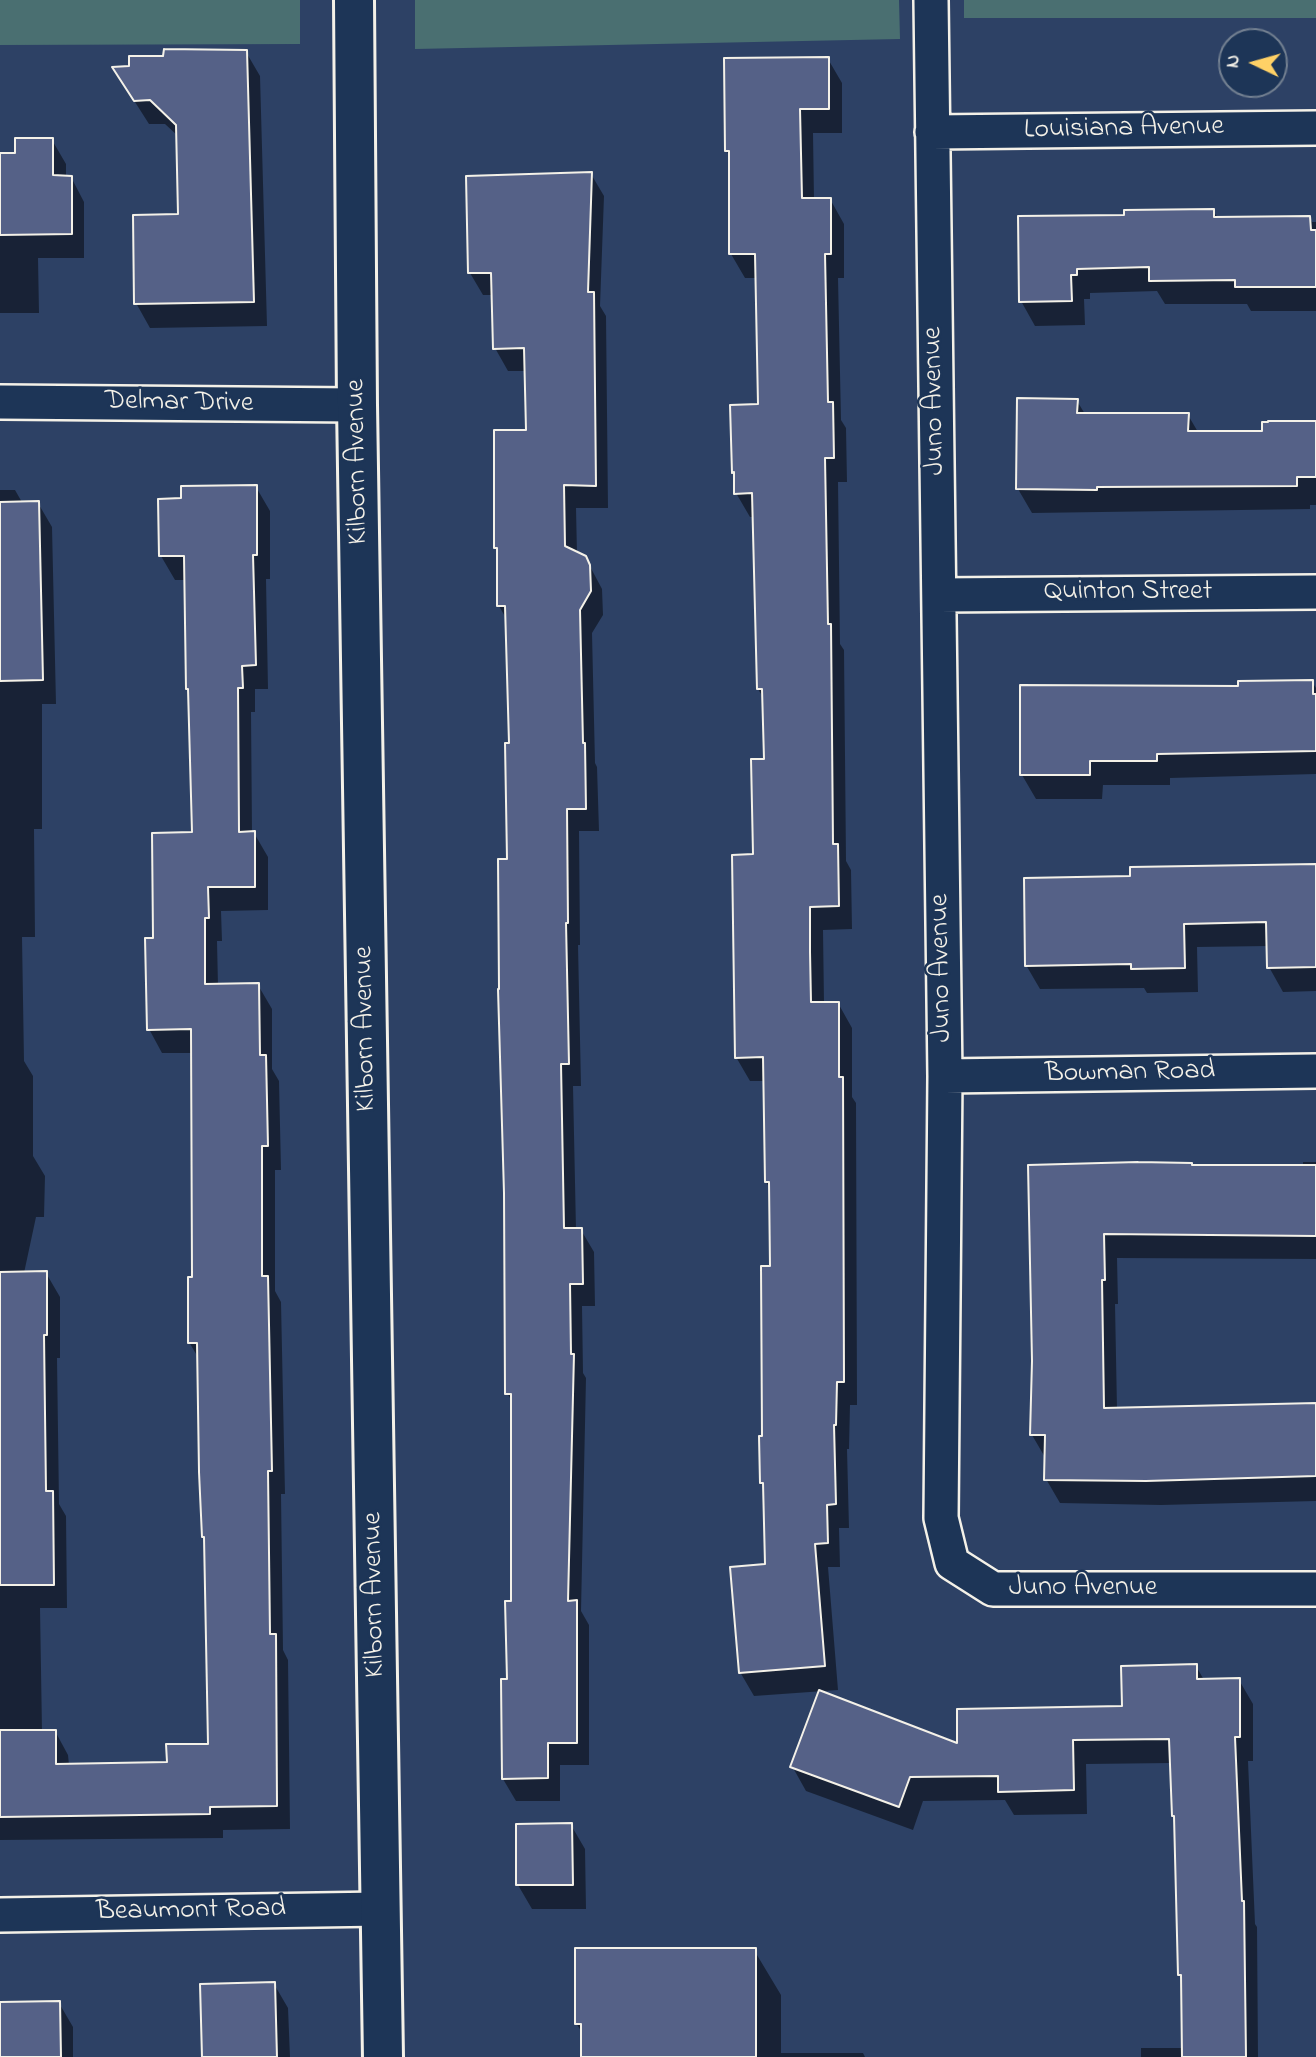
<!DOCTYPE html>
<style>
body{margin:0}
#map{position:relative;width:1316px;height:2057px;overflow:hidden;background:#2d4165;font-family:"Indie Flower",sans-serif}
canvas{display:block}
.north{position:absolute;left:1218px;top:28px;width:70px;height:70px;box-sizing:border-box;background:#1d3557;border:2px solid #738091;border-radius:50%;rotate:275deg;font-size:19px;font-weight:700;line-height:28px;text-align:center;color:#f4f1e8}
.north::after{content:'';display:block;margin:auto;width:24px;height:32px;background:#ffd166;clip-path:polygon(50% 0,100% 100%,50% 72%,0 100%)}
</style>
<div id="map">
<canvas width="1316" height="2057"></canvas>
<div class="north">N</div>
</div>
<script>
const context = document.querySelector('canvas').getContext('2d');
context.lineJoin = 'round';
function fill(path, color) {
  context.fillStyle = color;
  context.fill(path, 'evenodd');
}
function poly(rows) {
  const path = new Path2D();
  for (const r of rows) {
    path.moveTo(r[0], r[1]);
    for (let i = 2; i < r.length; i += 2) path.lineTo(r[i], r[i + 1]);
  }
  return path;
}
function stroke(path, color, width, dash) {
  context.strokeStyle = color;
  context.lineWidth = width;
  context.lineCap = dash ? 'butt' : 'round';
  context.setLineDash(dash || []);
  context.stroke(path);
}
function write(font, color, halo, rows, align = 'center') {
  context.font = font + ' "Indie Flower",sans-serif';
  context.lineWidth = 5;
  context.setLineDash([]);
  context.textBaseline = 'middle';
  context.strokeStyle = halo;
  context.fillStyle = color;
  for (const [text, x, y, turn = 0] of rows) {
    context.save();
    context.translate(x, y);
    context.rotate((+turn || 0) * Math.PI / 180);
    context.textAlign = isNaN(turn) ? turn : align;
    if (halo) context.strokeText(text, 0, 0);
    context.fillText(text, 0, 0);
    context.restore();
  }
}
fill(poly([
 [0,0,300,0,300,44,0,45],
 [415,0,899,0,900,39,415,49],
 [964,0,1316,0,1316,18,964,18]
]), '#4a6f71');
fill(poly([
 [246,52,260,76,267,326,150,328,136,303,180,216,178,136,165,124,149,124,114,69],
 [828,59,842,83,842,133,813,133,814,200,830,199,844,224,844,278,838,278,841,420,846,428,847,482,838,482,840,644,844,650,846,861,851,870,852,929,823,930,824,1003,838,1003,852,1028,852,1097,856,1103,857,1405,850,1405,849,1449,847,1449,849,1528,839,1528,840,1567,828,1567,838,1690,754,1696,740,1672,767,1566,765,1489,761,1483,772,1268,771,1190,766,1182,765,1081,750,1081,736,1057,766,760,764,699,758,689,754,517,750,517,736,493,736,476,733,472,760,406,757,278,745,278,731,254,730,157,726,150],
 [52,140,66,164,66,177,71,177,84,202,84,258,38,258,39,313,0,313,0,155,17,155],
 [591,174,604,196,600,306,606,316,608,508,576,508,577,554,585,557,602,589,603,615,592,633,595,763,597,767,599,831,579,831,580,945,578,945,581,1086,573,1086,576,1230,581,1230,594,1252,595,1306,582,1306,583,1373,586,1378,581,1611,589,1625,589,1765,560,1765,560,1801,516,1801,503,1779,513,1603,513,1403,507,1393,510,745,507,620,499,606,498,551,496,547,527,432,526,371,508,371,495,348,494,295,483,295,470,273],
 [1213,211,1218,218,1309,218,1312,222,1316,222,1316,311,1251,311,1247,304,1165,304,1157,291,1090,293,1090,299,1084,299,1085,325,1035,326,1021,301,1126,217],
 [1077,401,1085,414,1188,415,1198,432,1264,433,1316,422,1316,505,1310,505,1310,509,1032,513,1018,489],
 [256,487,270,511,270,579,266,579,268,689,255,689,255,712,251,712,252,833,254,833,268,857,268,910,221,911,222,941,217,941,218,986,258,985,272,1009,272,1069,279,1081,281,1170,275,1170,275,1291,281,1302,285,1494,281,1494,283,1650,288,1660,290,1829,223,1830,223,1838,0,1840,0,490,15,490,23,504,38,503,52,527,56,704,42,704,42,829,34,829,35,937,22,937,24,1061,33,1076,33,1156,45,1176,44,1217,36,1217,24,1273,46,1273,60,1297,60,1358,57,1358,59,1504,66,1516,67,1608,40,1608,42,1731,55,1731,68,1755,69,1765,168,1763,210,1745,206,1541,199,1359,189,1342,194,1279,193,1053,162,1053,149,1029,155,940,194,834,190,693,187,689,186,580,175,580,161,556,183,500],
 [1312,682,1316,688,1316,774,1170,778,1170,785,1103,785,1102,799,1036,799,1022,775,1239,688],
 [1316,866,1316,991,1283,992,1269,967,1269,946,1197,947,1198,992,1147,993,1144,988,1040,989,1026,965,1132,878],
 [1303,1162,1316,1162,1316,1259,1117,1258,1118,1304,1115,1304,1117,1409,1316,1405,1316,1501,1161,1505,1060,1503,1046,1479,1046,1459,1032,1435,1033,1361,1030,1166,1303,1167],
 [1196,1666,1204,1680,1239,1680,1253,1704,1253,1761,1248,1761,1255,1924,1257,1927,1258,2057,1141,2057,1141,2048,1184,2048,1183,1979,1180,1975,1176,1819,1174,1815,1172,1763,1086,1764,1087,1814,1014,1815,1005,1800,923,1801,913,1830,806,1791,792,1766,959,1745,1124,1708],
 [571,1825,585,1849,586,1909,532,1909,518,1885],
 [754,1950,781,1995,781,2053,863,2053,865,2057,583,2057,583,2034,576,2023],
 [274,1984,288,2008,290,2057,204,2057],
 [59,2003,73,2027,73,2057,0,2057,0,2009]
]), '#0007');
const building = poly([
 [164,49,247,50,254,302,134,304,133,215,178,214,176,125,150,100,134,101,112,67,129,66,129,56,163,56,164,49],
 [829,57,829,109,800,109,802,198,831,198,831,254,825,254,828,402,833,402,834,458,825,458,828,624,831,624,833,844,838,844,839,906,810,907,810,952,811,1002,839,1002,839,1077,843,1077,844,1382,837,1382,836,1425,834,1425,836,1504,827,1505,828,1543,815,1544,825,1666,739,1673,730,1567,765,1564,763,1483,760,1483,759,1436,762,1436,761,1266,770,1266,769,1182,765,1182,763,1057,735,1058,732,855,753,854,751,759,764,759,762,689,757,689,752,493,734,494,734,472,732,473,730,405,758,404,755,254,729,254,729,151,725,151,724,58,829,57],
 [15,138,53,138,53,175,72,176,72,234,0,235,0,153,15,153,15,138],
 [592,172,588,292,594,292,596,486,564,485,565,546,586,556,590,565,591,591,580,610,583,743,585,743,586,809,567,809,568,923,566,923,569,1064,561,1064,564,1228,582,1228,583,1284,570,1284,571,1354,574,1354,568,1601,577,1600,577,1743,548,1743,548,1778,502,1779,501,1679,507,1679,505,1601,511,1601,511,1394,505,1394,504,1193,498,989,499,989,498,859,507,859,505,743,509,743,505,606,497,606,497,548,494,548,494,430,526,430,524,348,493,349,491,273,468,273,466,176,592,172],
 [1214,209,1214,217,1310,216,1311,230,1316,230,1316,287,1235,287,1235,280,1149,281,1149,267,1077,269,1077,275,1071,275,1072,301,1019,302,1018,216,1124,215,1124,210,1214,209],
 [1017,398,1078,399,1077,413,1189,413,1188,431,1262,431,1262,422,1268,422,1268,421,1316,421,1316,477,1297,477,1297,486,1097,487,1097,490,1016,489,1017,398],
 [257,485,257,555,253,555,256,665,242,666,243,688,238,688,239,832,255,831,255,887,208,887,209,918,205,918,205,984,259,983,260,1055,266,1055,268,1146,262,1146,262,1276,268,1276,272,1471,268,1471,270,1634,276,1634,277,1806,210,1807,210,1814,0,1817,0,1730,56,1730,56,1764,167,1762,166,1744,208,1744,204,1537,202,1537,199,1472,197,1343,188,1343,188,1277,192,1277,191,1029,147,1030,145,938,153,938,152,833,192,832,188,689,186,689,184,556,159,556,158,499,181,498,181,486,257,485],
 [39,501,43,680,0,681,0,502,39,501],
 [1313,680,1313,694,1316,694,1316,751,1157,754,1157,761,1090,761,1090,775,1020,775,1020,685,1238,686,1238,681,1313,680],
 [1316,864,1316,967,1267,968,1266,922,1184,924,1185,968,1131,969,1131,964,1025,966,1024,878,1130,876,1130,867,1316,864],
 [1138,1162,1192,1163,1192,1165,1316,1165,1316,1236,1104,1234,1105,1280,1102,1280,1104,1408,1316,1403,1316,1476,1146,1481,1044,1480,1045,1435,1030,1435,1032,1361,1028,1165,1138,1162],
 [47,1271,47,1335,44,1335,46,1491,53,1491,54,1585,0,1585,0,1272,47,1271],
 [1197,1664,1197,1679,1240,1678,1240,1737,1235,1737,1242,1901,1244,1901,1246,2057,1182,2057,1181,1975,1178,1975,1174,1816,1172,1816,1169,1739,1073,1740,1074,1790,998,1792,998,1776,910,1777,899,1807,790,1767,819,1690,957,1743,957,1709,1122,1706,1121,1666,1197,1664],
 [572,1823,573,1885,516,1885,516,1824,572,1823],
 [575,1948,756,1948,756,2057,581,2057,581,2024,575,2024,575,1948],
 [275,1982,277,2057,202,2057,200,1984,275,1982],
 [60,2001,61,2057,0,2057,0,2002,60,2001]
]);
fill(building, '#556187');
stroke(building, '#f4f1e8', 2);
const minor = poly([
 [931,0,945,1076,941,1518,952,1563,993,1589,1316,1589],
 [932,132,1316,128],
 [0,402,357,405],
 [939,595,1316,592],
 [945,1076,1316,1071],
 [0,1915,381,1909]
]);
const tertiary = poly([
 [354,0,357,405,383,2057]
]);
stroke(minor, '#f4f1e8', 38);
stroke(tertiary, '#f4f1e8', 44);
stroke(minor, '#1d3557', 33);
stroke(tertiary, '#1d3557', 38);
write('28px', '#f4f1e8', '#1d3557', [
 ["Louisiana Avenue",1124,130,-1],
 ["Juno Avenue",936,401,-91],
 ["Delmar Drive",179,404,1],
 ["Kilborn Avenue",359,462,-91],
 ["Quinton Street",1128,593],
 ["Juno Avenue",943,968,-91],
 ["Kilborn Avenue",367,1029,-91],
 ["Bowman Road",1130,1074,-1],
 ["Juno Avenue",1083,1589],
 ["Kilborn Avenue",376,1595,-91],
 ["Beaumont Road",191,1912,-1]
]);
</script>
